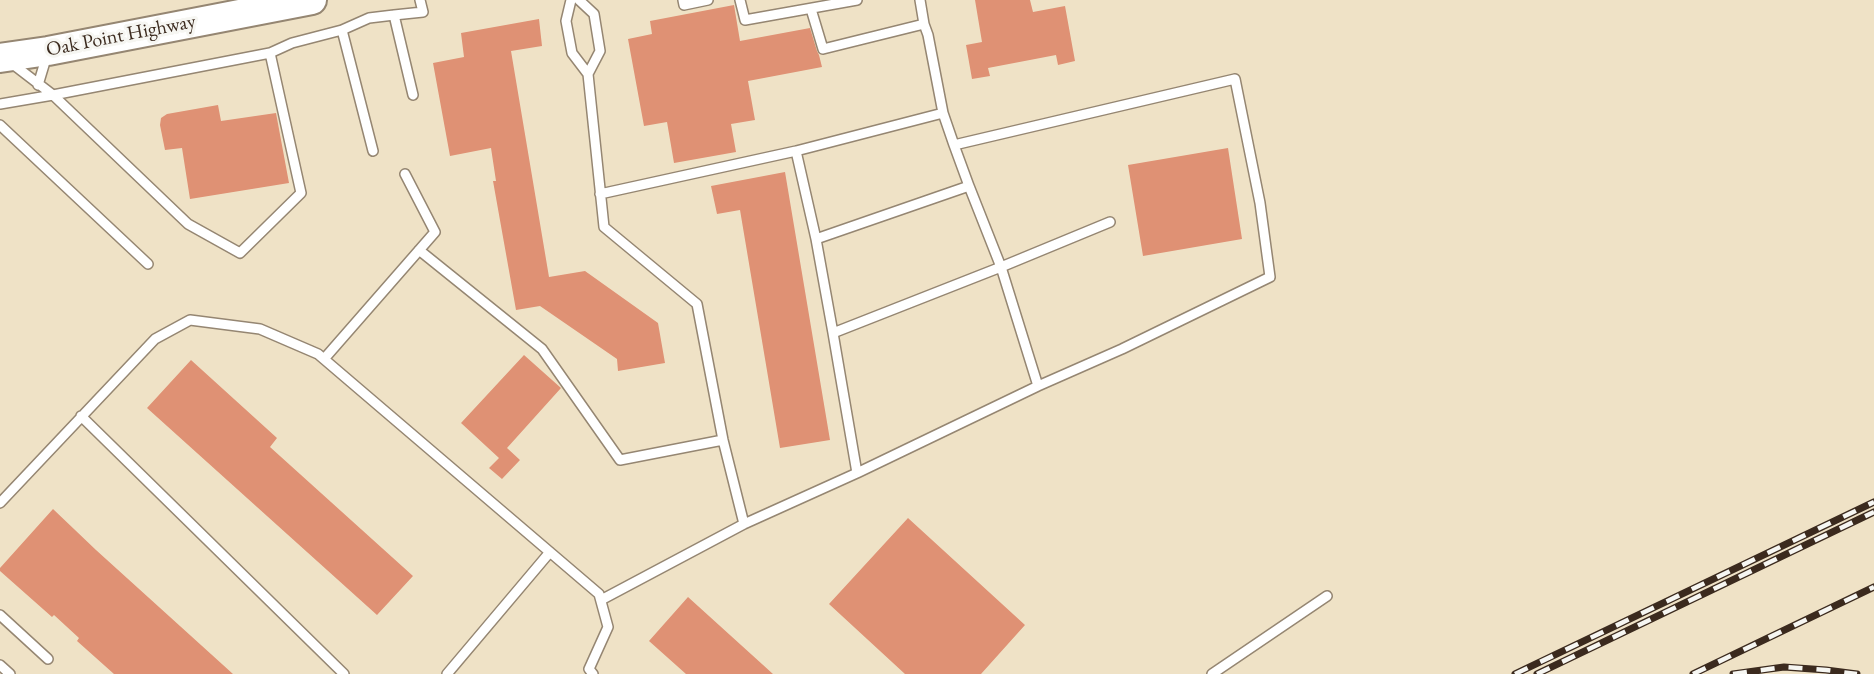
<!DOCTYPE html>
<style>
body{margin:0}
canvas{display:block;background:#efe2c6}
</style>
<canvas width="1874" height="674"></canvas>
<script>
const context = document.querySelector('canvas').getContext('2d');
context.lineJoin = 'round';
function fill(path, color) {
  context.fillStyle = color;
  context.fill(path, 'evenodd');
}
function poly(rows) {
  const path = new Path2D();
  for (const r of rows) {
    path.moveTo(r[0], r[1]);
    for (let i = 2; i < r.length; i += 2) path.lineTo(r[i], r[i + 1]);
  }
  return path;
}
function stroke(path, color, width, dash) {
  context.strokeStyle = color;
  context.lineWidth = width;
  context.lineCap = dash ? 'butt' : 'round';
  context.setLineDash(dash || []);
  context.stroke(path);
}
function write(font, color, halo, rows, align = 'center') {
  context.font = font + ' "EB Garamond",serif';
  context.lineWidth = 6;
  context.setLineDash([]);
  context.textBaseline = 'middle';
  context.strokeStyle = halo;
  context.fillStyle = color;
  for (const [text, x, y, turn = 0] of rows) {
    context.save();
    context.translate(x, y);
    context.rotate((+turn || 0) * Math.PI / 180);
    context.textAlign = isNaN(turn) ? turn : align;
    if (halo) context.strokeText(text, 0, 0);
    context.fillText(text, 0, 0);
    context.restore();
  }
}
fill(poly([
 [975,0,1030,0,1033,12,1065,6,1075,61,1058,65,1056,55,988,68,990,76,972,79,966,45,982,42],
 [734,5,740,41,810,28,817,51,819,55,822,67,748,81,755,120,731,124,736,152,674,163,667,122,644,126,628,39,652,34,650,21],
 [539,19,542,46,511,51,549,277,585,271,658,323,665,363,618,371,617,359,540,306,516,310,493,181,496,181,491,148,450,156,433,63,464,57,461,33],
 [218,105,221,121,276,113,289,183,190,199,182,148,165,150,160,125,161,118,167,114],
 [1228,148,1242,239,1143,256,1128,165],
 [785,172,830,440,780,448,740,210,717,214,711,186],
 [524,355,561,388,507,448,520,460,502,479,489,468,499,458,461,423],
 [191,360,277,438,270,447,413,576,377,615,147,408],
 [53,509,96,550,233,674,114,674,77,641,79,638,54,615,52,617,0,571,0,568],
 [908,518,1025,625,981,674,905,674,829,604],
 [688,597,773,674,686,674,649,641]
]), '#df9174');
const service = poly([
 [571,0,566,21,572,53,588,74,604,227,697,304,723,440,744,524],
 [579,0,594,14,600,51,588,74],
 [683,0,684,5,708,0],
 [740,0,745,20,857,0],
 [811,9,823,49,924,24,920,0],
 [270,53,53,95,188,224,240,253,301,193,270,53,292,43,342,30],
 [10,62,53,95],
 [38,85,47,55],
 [413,95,394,15,423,12,420,0],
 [0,104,53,95],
 [0,125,148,264],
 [373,151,342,30,369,18,394,15],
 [796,151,816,239,969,186,954,145],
 [969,186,1001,267,1110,222],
 [600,194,796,151,943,113],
 [816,239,833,333],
 [419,250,542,349,620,460,723,440],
 [324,359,435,232,405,174],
 [81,416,344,674],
 [857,473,833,333,1001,267,1038,386],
 [0,503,155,339,190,320,260,329,318,354,599,594,608,627,589,669,593,674],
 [601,600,744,524,857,473,1038,386,1122,349,1270,277,1260,203,1235,79,954,145,943,113,928,35,924,24],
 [0,615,48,659],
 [0,665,10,674],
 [447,674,550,552],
 [1212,674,1327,596]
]);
const primary = poly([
 [0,58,48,51,312,0]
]);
stroke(service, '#958672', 12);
stroke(primary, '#958672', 32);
stroke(service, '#fff', 9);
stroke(primary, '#fff', 28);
const rail = poly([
 [1515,674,1874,502],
 [1537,674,1874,512],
 [1693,674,1874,587],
 [1733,674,1784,667,1826,670,1857,674]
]);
stroke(rail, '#3b2a1e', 7);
stroke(rail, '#f6f6f2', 4.5, [14]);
write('20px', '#3b2a1e', '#f6f6f2', [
 ["Oak Point Highway",121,36,-11]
]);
</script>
